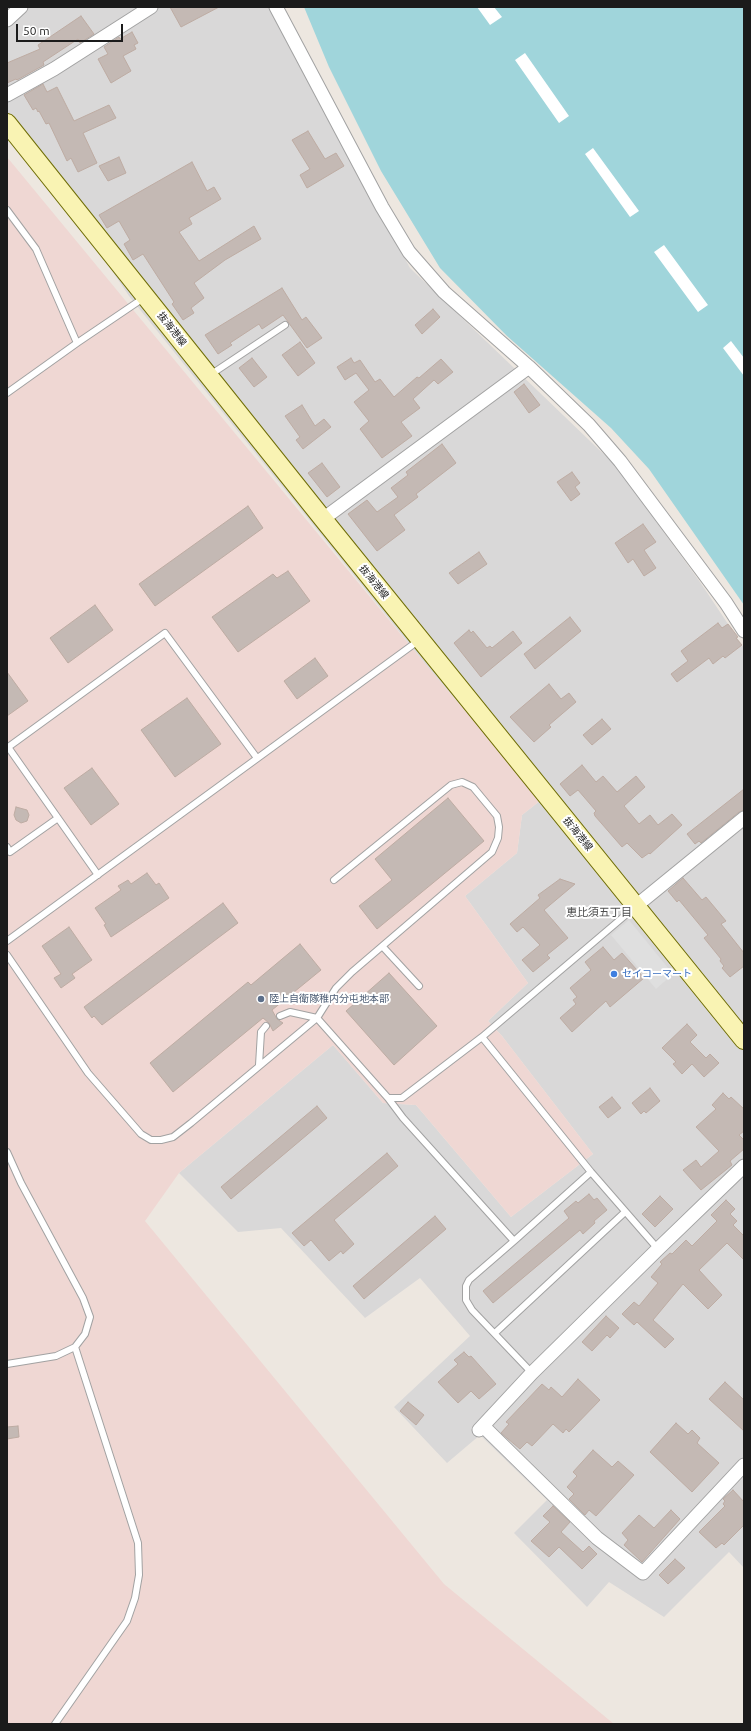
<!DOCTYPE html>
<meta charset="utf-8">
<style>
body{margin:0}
#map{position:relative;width:751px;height:1731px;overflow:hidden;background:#ede7e0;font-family:Ubuntu,sans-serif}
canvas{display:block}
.frame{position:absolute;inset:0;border:8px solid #1b1b1b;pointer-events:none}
.scale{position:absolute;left:16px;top:24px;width:107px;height:18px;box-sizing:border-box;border:2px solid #1b1b1b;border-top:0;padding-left:5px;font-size:12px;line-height:14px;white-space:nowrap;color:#1b1b1b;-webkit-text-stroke:3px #fff;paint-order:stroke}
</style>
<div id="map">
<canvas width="751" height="1731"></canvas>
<div class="frame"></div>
<div class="scale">50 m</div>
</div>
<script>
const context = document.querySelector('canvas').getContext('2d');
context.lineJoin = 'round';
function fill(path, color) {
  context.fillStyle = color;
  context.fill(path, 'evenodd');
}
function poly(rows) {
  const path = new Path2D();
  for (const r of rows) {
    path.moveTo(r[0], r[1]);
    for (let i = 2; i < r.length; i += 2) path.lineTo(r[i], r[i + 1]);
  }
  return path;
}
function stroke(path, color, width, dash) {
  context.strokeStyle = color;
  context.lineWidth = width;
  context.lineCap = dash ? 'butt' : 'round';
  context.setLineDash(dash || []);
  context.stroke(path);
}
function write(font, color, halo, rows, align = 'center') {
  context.font = font + ' Ubuntu,"Noto Sans JP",sans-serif';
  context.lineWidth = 4;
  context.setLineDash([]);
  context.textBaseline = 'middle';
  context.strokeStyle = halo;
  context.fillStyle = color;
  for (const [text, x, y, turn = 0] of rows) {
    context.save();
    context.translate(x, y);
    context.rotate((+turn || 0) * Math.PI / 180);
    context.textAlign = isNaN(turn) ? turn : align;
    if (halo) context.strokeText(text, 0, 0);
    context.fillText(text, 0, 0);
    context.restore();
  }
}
fill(poly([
 [7,7,269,7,410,268,615,465,700,582,744,648,744,1568,729,1552,664,1617,609,1582,587,1607,514,1533,547,1500,480,1435,447,1463,394,1407,470,1336,420,1278,365,1318,281,1228,238,1232,179,1173,333,1045,383,1103,416,1105,511,1217,593,1154,502,1036,488,1021,528,983,465,896,517,853,522,815,541,800,427,666,129,296,7,113]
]), '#d9d8d8');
fill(poly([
 [7,157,427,666,541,800,522,815,517,853,465,896,528,983,488,1021,502,1036,593,1154,511,1217,416,1105,383,1103,333,1045,179,1173,145,1221,444,1584,614,1724,7,1724]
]), '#efd7d3');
fill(poly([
 [629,920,673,974,656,989,611,935]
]), '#dfdfdf');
fill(poly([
 [304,7,744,7,744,605,649,469,611,428,507,336,440,268,381,171,329,67]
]), '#a0d5db');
fill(poly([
 [477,7,494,7,502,17,490,25],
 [525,53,569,116,559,123,515,60],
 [593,148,639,211,630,217,585,154],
 [664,245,708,305,698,312,654,252],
 [731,341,744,358,744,376,723,348]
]), '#fff');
const building = poly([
 [170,7,219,7,181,27,170,7],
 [81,16,94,34,80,43,78,39,43,62,44,65,17,80,16,79,7,83,7,63,40,49,38,45,81,16],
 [132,32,138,43,134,45,136,49,123,56,131,71,111,83,98,59,108,54,104,47,119,37,120,39,132,32],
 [43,84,47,92,57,87,74,121,109,105,116,118,83,133,97,163,78,172,71,158,67,161,49,123,46,124,39,111,38,112,36,108,33,110,24,95,43,84],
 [308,131,325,159,336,153,344,166,307,188,300,175,310,169,292,140,308,131],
 [119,157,126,173,108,181,99,166,119,157],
 [192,162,207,191,214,187,221,199,189,218,192,224,179,232,199,261,254,226,261,239,225,260,194,283,204,298,191,308,194,313,183,320,172,304,174,302,143,254,133,260,124,244,130,240,119,221,107,228,99,215,192,162],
 [282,288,302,320,306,317,322,338,307,348,283,315,262,329,259,324,230,343,232,345,218,354,205,335,282,288],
 [433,309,440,317,422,334,415,325,433,309],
 [300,342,315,363,298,376,282,355,300,342],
 [252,358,267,377,254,387,239,368,252,358],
 [351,358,354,363,360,360,375,382,380,379,394,397,417,377,419,378,441,359,453,372,438,384,434,380,413,399,420,408,401,422,412,436,382,458,360,429,369,421,354,402,369,390,356,373,345,380,337,367,351,358],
 [524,384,540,405,529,413,514,392,524,384],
 [302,405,315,426,324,419,331,427,303,449,296,440,300,437,285,416,302,405],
 [442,444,456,463,416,494,418,497,394,515,405,530,377,551,348,514,367,500,377,512,398,497,391,488,408,475,406,472,442,444],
 [322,463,340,487,327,497,308,473,322,463],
 [572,472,580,483,575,487,580,494,571,501,557,482,572,472],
 [248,506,263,528,155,606,139,584,248,506],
 [643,524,656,542,644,550,656,568,644,576,633,559,628,563,615,543,643,524],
 [479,552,487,564,458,584,449,573,479,552],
 [288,571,310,601,238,652,212,617,273,574,277,578,288,571],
 [95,605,113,630,68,663,50,638,95,605],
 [570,617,581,631,535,669,524,654,570,617],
 [718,623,722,628,728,624,738,637,736,638,742,645,725,658,723,656,713,664,709,658,677,682,671,674,688,661,681,651,718,623],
 [469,630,471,633,473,631,487,648,490,646,492,648,513,631,522,643,481,677,454,643,469,630],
 [315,658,328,676,297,699,284,681,315,658],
 [7,672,28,701,7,716,7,672],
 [549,684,561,699,569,693,576,702,549,725,551,727,534,742,510,717,549,684],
 [187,698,221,744,175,777,141,730,187,698],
 [602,719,611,729,592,745,583,735,602,719],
 [582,765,596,782,603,776,617,792,636,776,645,787,624,806,639,824,650,815,658,825,672,814,682,825,650,854,649,853,642,858,627,843,622,847,595,816,594,813,596,811,578,790,570,796,560,784,582,765],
 [92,768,119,804,91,825,64,788,92,768],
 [744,789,744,810,739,812,701,843,699,841,695,844,687,834,744,789],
 [448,798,484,841,377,929,359,906,392,880,375,859,448,798],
 [16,807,27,810,29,815,27,821,21,823,16,820,14,815,16,807],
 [147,873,156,885,159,883,169,898,111,937,104,925,106,924,95,908,121,890,118,886,128,880,131,884,147,873],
 [683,878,702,900,706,897,726,921,721,924,744,953,744,966,730,977,722,968,724,966,720,961,721,959,704,938,708,935,679,900,677,902,668,891,683,878],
 [560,879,575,884,544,910,568,938,547,955,550,958,533,972,522,960,540,945,523,927,517,932,510,924,540,898,538,895,560,879],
 [223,903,238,923,102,1025,94,1016,92,1018,84,1007,223,903],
 [69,927,92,960,72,974,75,978,61,988,54,978,61,974,42,946,69,927],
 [300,944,321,970,272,1010,277,1019,283,1023,273,1031,269,1023,263,1018,173,1092,150,1063,248,982,251,985,300,944],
 [603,947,614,960,622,953,644,978,610,1007,606,1001,572,1032,560,1018,576,1004,573,1000,577,997,570,988,591,970,585,962,603,947],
 [389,973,437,1026,394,1065,346,1011,389,973],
 [687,1024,697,1035,690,1042,706,1058,710,1054,719,1063,704,1077,692,1064,682,1074,673,1064,676,1062,662,1048,687,1024],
 [650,1088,660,1101,646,1113,644,1111,641,1114,632,1103,650,1088],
 [723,1093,729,1099,731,1097,744,1109,744,1131,739,1135,744,1140,744,1149,730,1161,732,1165,701,1190,683,1170,696,1160,701,1167,719,1151,696,1127,716,1109,712,1105,723,1093],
 [612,1097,621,1108,608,1118,599,1107,612,1097],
 [317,1106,327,1118,231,1199,221,1187,317,1106],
 [387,1153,398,1166,334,1220,354,1244,343,1254,341,1251,329,1261,311,1240,304,1246,292,1233,387,1153],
 [589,1194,594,1200,597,1198,607,1210,594,1221,595,1223,583,1234,580,1230,493,1303,483,1291,569,1218,564,1211,576,1201,578,1203,589,1194],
 [660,1196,673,1209,655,1227,642,1214,660,1196],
 [726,1200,735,1209,730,1214,737,1221,733,1225,744,1236,744,1260,727,1243,699,1270,722,1295,708,1309,683,1284,653,1320,674,1339,665,1348,637,1322,634,1325,622,1314,634,1302,639,1306,658,1283,651,1277,662,1264,660,1262,670,1253,672,1254,686,1240,692,1246,717,1221,711,1215,726,1200],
 [435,1216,446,1229,364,1299,353,1286,435,1216],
 [606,1316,619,1328,610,1338,607,1335,592,1351,582,1342,606,1316],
 [464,1352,469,1357,471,1356,496,1384,479,1399,471,1391,458,1403,438,1382,458,1364,454,1360,464,1352],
 [578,1379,600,1400,569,1432,566,1429,563,1433,553,1424,532,1446,527,1442,520,1449,501,1433,509,1424,506,1422,542,1384,549,1390,551,1387,562,1397,578,1379],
 [725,1382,744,1400,744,1431,709,1399,725,1382],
 [408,1402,424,1415,416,1425,400,1411,408,1402],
 [676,1423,688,1434,692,1430,700,1438,697,1443,719,1463,692,1492,650,1452,676,1423],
 [18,1426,19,1437,7,1439,7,1427,18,1426],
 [593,1450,612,1467,618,1461,634,1475,596,1516,589,1510,585,1515,569,1499,574,1494,567,1487,577,1476,573,1472,593,1450],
 [733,1490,744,1502,744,1525,724,1545,722,1543,716,1548,699,1532,725,1506,723,1504,725,1501,723,1499,733,1490],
 [553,1506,570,1522,561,1532,583,1552,589,1546,597,1554,582,1569,559,1547,549,1557,531,1541,550,1522,543,1516,553,1506],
 [671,1510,680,1519,642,1562,624,1545,628,1540,622,1533,639,1515,654,1528,671,1510],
 [675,1559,685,1568,668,1584,659,1575,675,1559]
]);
fill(building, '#c4b9b4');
stroke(building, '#beaca3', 1);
const service = poly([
 [7,210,36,249,77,343],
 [210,375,285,325],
 [7,393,77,343,145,297],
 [8,747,98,875],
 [7,748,165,633,257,758],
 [7,847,10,852,58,818],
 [7,941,418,641],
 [383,947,419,986],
 [7,955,88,1073,141,1134,151,1140,161,1140,173,1137,191,1123,317,1018,388,1098,402,1098,482,1037,635,907],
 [280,1016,290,1012,317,1018,336,988,352,972,492,852,498,838,499,827,497,816,473,787,462,782,451,785,334,880],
 [482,1037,591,1172,658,1249],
 [259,1065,261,1032,266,1026],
 [388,1098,403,1118,514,1241,591,1172],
 [7,1152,21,1183,83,1298,90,1317,85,1334,75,1347,56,1356,7,1364],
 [514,1241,469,1280,466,1286,466,1300,472,1310,532,1373],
 [495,1333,625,1212],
 [55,1724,127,1621,135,1598,139,1575,138,1543,75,1347]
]);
const minor = poly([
 [276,7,382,207,409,252,444,292,529,367,589,425,620,461,726,603,744,631],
 [7,20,21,7],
 [7,95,54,69,151,7],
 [323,519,529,367],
 [636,906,744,818],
 [483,1426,597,1538,643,1573,744,1465],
 [479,1430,532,1373,658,1249,744,1166]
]);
const secondary = poly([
 [7,123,323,519,744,1040]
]);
stroke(service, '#a2a2a2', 8);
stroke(minor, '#a2a2a2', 15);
stroke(secondary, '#6f6d05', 20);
stroke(service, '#fff', 6);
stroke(minor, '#fff', 13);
stroke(secondary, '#f9f3b3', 18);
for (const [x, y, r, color] of [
 [614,974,4,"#3f7fe0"],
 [261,999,4,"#5c6f8a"]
]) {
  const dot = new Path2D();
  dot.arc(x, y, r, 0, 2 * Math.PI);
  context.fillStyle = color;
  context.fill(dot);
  stroke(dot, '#fff', 1.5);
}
write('10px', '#1b1b1b', '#fff', [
 ["抜海港線",172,329,52],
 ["抜海港線",374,582,51],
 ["抜海港線",578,834,51]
]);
write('10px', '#366cbe', '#fff', [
 ["セイコーマート",622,974]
], 'left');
write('10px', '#4e5e75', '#fff', [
 ["陸上自衛隊稚内分屯地本部",269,999]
], 'left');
write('11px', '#4e4e4e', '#fff', [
 ["恵比須五丁目",599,912]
]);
</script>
